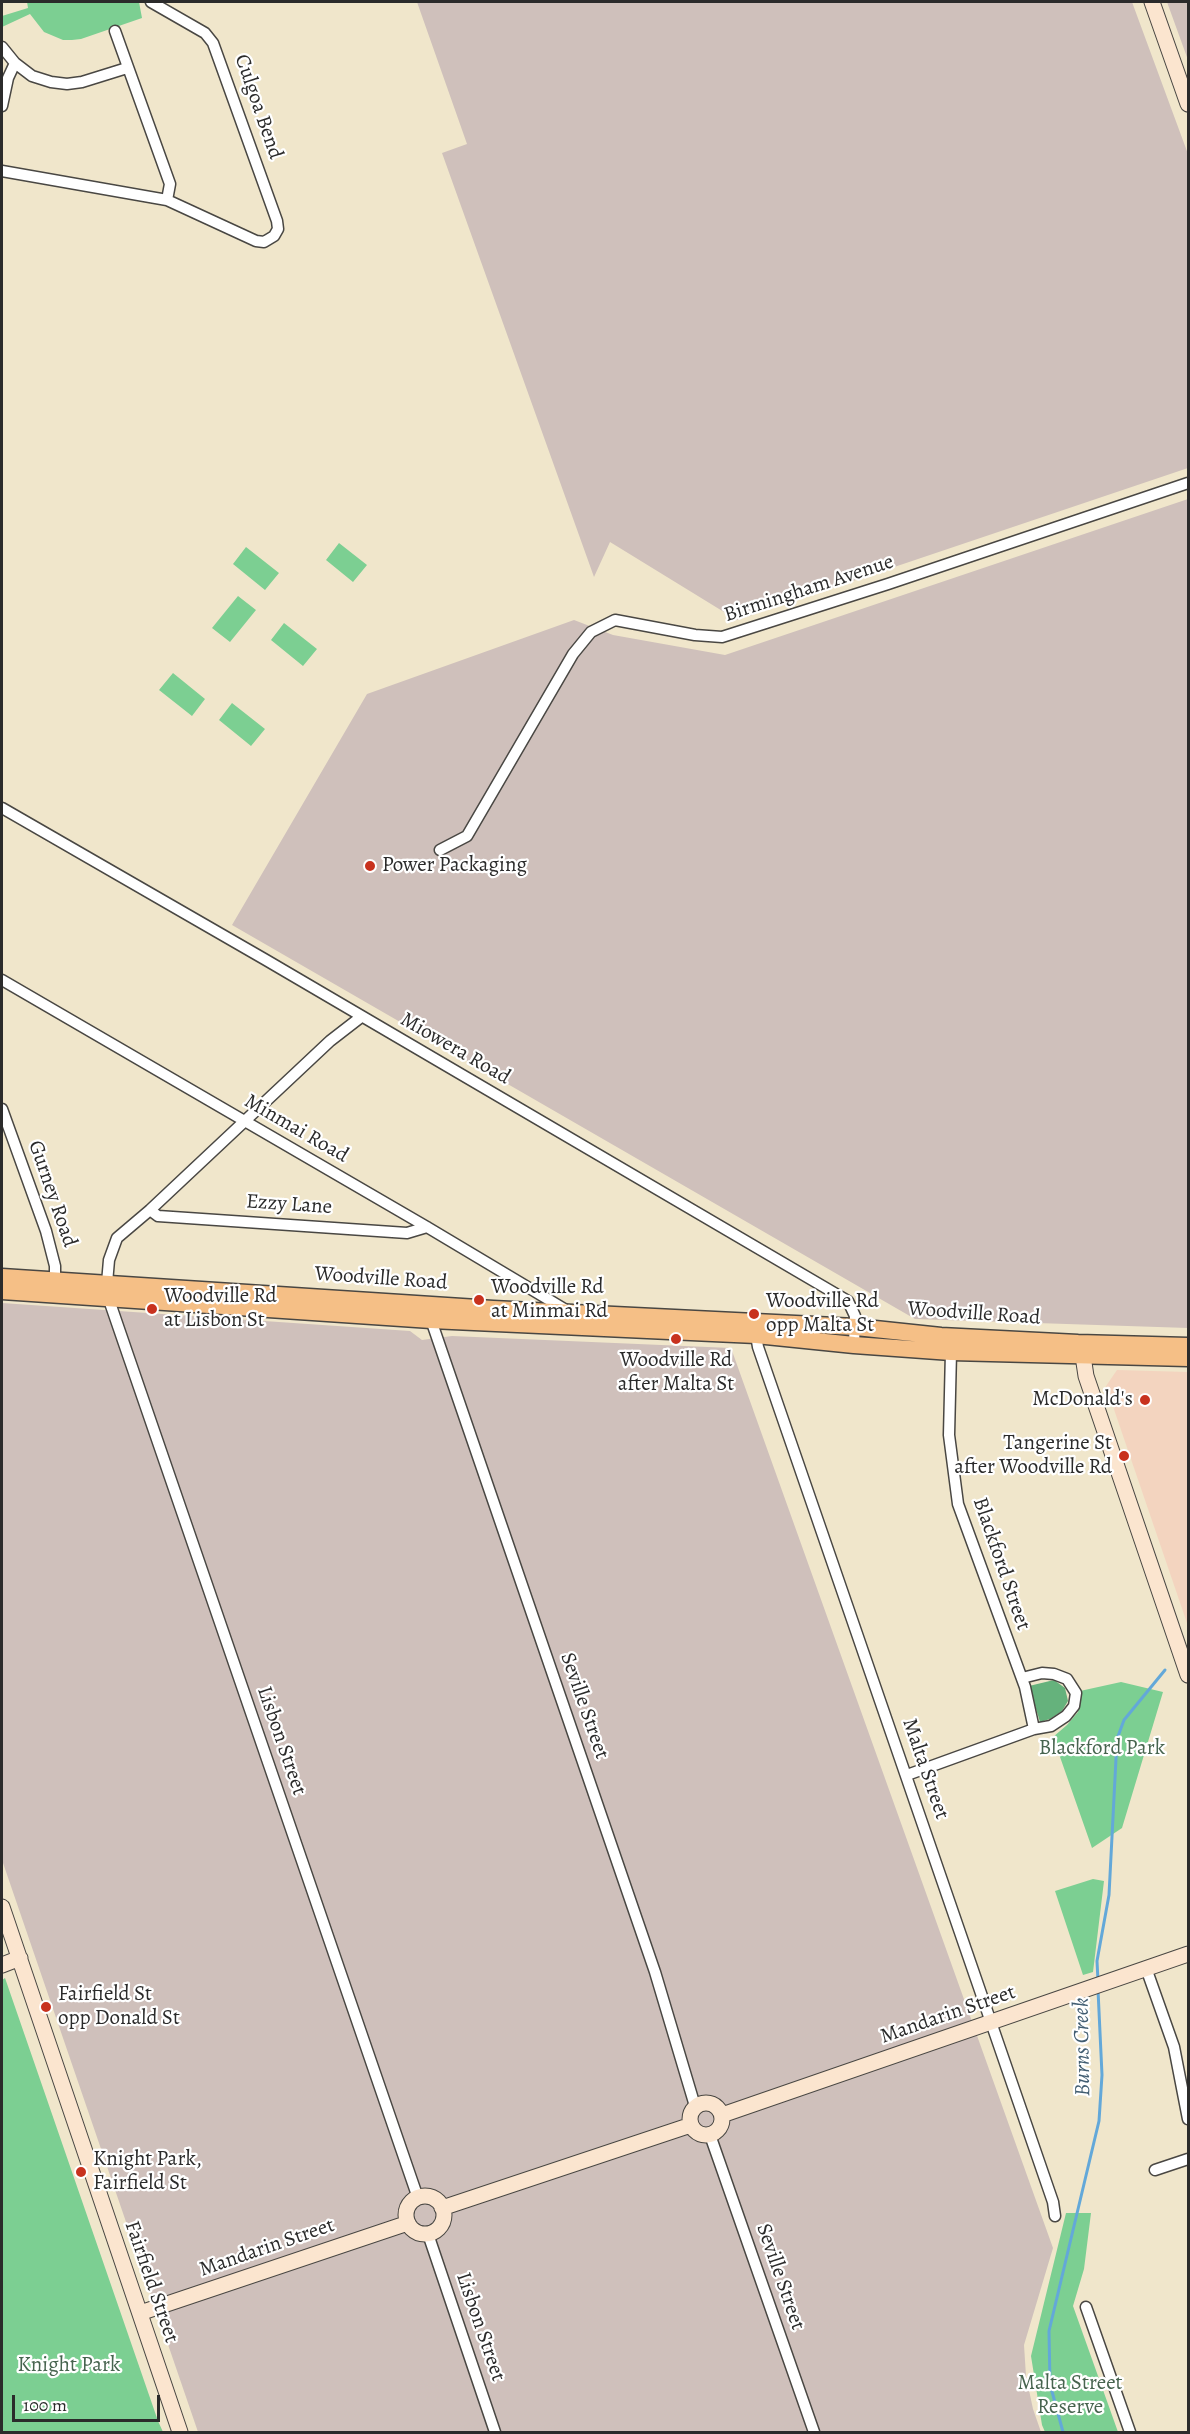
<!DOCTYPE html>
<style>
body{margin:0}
#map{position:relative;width:1190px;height:2434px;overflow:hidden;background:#f0e6cb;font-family:Alegreya,serif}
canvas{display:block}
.frame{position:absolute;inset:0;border:3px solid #2b2b2b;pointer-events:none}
.scale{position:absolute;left:12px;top:2395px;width:148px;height:27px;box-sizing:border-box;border:3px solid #2b2b2b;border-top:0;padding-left:8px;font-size:18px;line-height:21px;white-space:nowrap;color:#2b2b2b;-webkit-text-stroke:4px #fff;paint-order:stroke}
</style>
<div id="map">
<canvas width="1190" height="2434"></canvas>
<div class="frame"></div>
<div class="scale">100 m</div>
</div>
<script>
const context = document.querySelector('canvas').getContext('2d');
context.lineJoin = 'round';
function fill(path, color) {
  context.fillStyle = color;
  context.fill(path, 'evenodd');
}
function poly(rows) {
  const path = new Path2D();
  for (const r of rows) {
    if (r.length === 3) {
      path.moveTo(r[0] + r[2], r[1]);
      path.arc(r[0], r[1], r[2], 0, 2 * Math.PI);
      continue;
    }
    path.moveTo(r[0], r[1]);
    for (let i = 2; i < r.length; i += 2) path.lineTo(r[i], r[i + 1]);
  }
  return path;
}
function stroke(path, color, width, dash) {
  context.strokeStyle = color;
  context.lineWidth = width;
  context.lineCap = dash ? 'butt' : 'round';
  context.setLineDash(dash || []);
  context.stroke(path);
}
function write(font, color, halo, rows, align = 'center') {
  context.font = font + ' Alegreya,serif';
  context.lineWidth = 4.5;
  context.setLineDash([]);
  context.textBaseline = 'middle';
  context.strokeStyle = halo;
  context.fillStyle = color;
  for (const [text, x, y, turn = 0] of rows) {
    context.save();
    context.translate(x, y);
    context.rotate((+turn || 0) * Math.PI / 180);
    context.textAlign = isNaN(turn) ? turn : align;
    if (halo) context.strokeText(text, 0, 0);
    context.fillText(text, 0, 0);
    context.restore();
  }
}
fill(poly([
 [1117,1370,1188,1372,1188,1626,1106,1386]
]), '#f3d4bf');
fill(poly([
 [417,2,1132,2,1188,154,1188,468,737,620,610,542,594,577,442,153,467,144],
 [1167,2,1188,2,1188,60],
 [1188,499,1188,1328,915,1319,232,925,367,694,574,620,613,635,725,655],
 [2,1303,410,1331,422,1340,452,1336,731,1348,1053,2248,1024,2345,1026,2376,1033,2409,1041,2432,198,2432,2,1860]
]), '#cfc0bb');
fill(poly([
 [27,2,139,2,142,18,81,39,72,40,63,40,44,32,30,14,2,27,2,16,28,8],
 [339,543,367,565,353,582,326,560],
 [246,547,279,573,265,590,233,564],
 [238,596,256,610,230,642,212,628],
 [284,623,317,649,303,666,271,640],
 [173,673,205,699,192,716,159,690],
 [232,703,265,729,251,746,219,720],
 [1121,1682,1163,1692,1122,1828,1092,1848,1053,1737,1067,1725,1078,1712,1080,1691],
 [1093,1879,1104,1881,1093,1972,1083,1975,1055,1891],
 [5,1978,158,2421,163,2432,2,2432,2,1980],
 [1066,2213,1091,2213,1084,2269,1073,2306,1118,2432,1045,2432,1042,2425,1031,2356]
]), '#7ccf92');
fill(poly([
 [1054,1680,1065,1688,1068,1701,1062,1711,1050,1719,1040,1722,1029,1686]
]), '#65b27c');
stroke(poly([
 [1098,1981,1097,1961,1109,1895,1117,1739,1124,1720,1165,1670],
 [1063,2432,1050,2384,1049,2331,1099,2121,1102,2075,1098,1990]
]), '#63a8d9', 3);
const street = poly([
 [115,31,170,184,167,200],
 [2,47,15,63,32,76,51,82,67,84,82,82,127,68],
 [2,106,8,78,15,63],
 [2,171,167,200,256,241,264,242,274,236,278,229,277,221,213,43,205,33,151,2],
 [2,808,266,960,848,1301,855,1316,854,1345],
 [440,850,467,836,573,654,591,632,615,620,695,635,722,637,888,584,1188,483],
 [2,980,427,1227,566,1310],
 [2,1109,46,1231,55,1266,55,1285],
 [150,1210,158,1216,407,1233,427,1227],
 [107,1283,109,1260,117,1238,150,1210,330,1041,361,1017],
 [108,1297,418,2198],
 [431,1320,655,1972,695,2106],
 [756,1335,758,1347,1053,2202,1055,2216],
 [1022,1678,1042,1673,1054,1674,1067,1679,1076,1693,1074,1706,1066,1716,1051,1726,1034,1729],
 [907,1775,1034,1729,1025,1687,958,1504,949,1435,951,1352],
 [1146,1968,1174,2047,1188,2119],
 [710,2135,814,2432],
 [1155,2170,1188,2159],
 [428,2234,495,2432],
 [1086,2307,1130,2432]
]);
const secondary = poly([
 [1152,2,1188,104],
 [1084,1344,1083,1356,1086,1376,1188,1675],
 [2,1907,180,2432],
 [2,1965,20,1958],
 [706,2119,16],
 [722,2115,1188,1954],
 [425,2215,19],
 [442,2208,691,2125],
 [140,2313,408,2223]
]);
const primary = poly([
 [2,1277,493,1309,856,1327,941,1336,1078,1343,1188,1346],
 [2,1291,431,1320,756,1335,854,1345,951,1352,1188,1358]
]);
stroke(street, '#494743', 13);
stroke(secondary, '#494743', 17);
stroke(primary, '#494743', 19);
stroke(street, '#fff', 10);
stroke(secondary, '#fbe5cf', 15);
stroke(primary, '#f5bf86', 16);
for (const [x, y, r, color] of [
 [370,866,6,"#c8321e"],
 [479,1300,6,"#c8321e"],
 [152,1309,6,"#c8321e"],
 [754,1314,6,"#c8321e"],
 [676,1339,6,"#c8321e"],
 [1145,1400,6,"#c8321e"],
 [1124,1456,6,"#c8321e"],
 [46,2007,6,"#c8321e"],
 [81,2172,6,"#c8321e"]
]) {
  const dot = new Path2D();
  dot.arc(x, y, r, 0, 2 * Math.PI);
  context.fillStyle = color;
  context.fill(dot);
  stroke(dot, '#fff', 2);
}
write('21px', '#2b2b2b', '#fff', [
 ["Culgoa Bend",258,107,71],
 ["Birmingham Avenue",809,589,-18],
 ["Miowera Road",455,1049,30],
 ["Minmai Road",296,1129,30],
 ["Gurney Road",52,1194,71],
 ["Ezzy Lane",289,1205,4],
 ["Woodville Road",381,1279,4],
 ["Woodville Road",974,1314,4],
 ["Blackford Street",1001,1564,71],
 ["Seville Street",584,1706,71],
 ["Lisbon Street",281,1741,71],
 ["Malta Street",925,1769,71],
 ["Mandarin Street",948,2015,-19],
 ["Mandarin Street",267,2248,-19],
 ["Seville Street",780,2277,71],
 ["Fairfield Street",151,2282,71],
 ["Lisbon Street",480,2327,71]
]);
write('21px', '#2b2b2b', '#fff', [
 ["Power Packaging",382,866],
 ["Woodville Rd",491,1288],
 ["at Minmai Rd",491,1312],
 ["Woodville Rd",164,1297],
 ["at Lisbon St",164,1321],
 ["Woodville Rd",766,1302],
 ["opp Malta St",766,1326],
 ["Woodville Rd",676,1361,"center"],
 ["after Malta St",676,1385,"center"],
 ["McDonald's",1133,1400,"right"],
 ["Tangerine St",1112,1444,"right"],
 ["after Woodville Rd",1112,1468,"right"],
 ["Fairfield St",58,1995],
 ["opp Donald St",58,2019],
 ["Knight Park,",93,2160],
 ["Fairfield St",93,2184]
], 'left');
write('21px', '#47644f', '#fff', [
 ["Blackford Park",1102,1749],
 ["Knight Park",69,2366],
 ["Malta Street",1070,2384],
 ["Reserve",1070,2408]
]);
write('italic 22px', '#415d71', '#fff', [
 ["Burns Creek",1083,2047,-91]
]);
</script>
